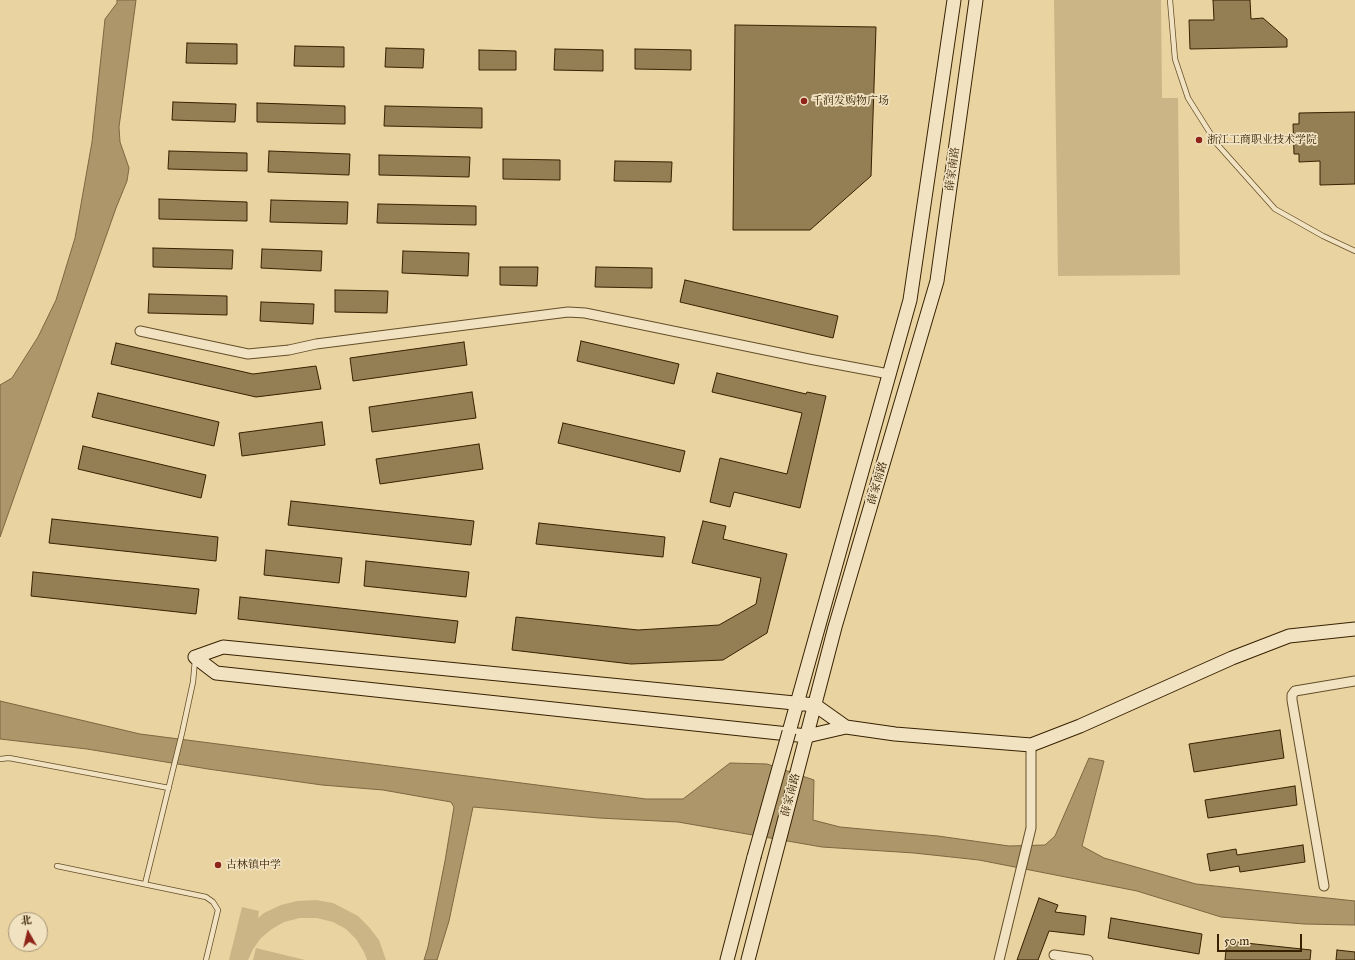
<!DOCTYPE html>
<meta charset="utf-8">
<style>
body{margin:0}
#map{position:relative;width:1355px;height:960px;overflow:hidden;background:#e9d3a1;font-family:"IM FELL Great Primer","Noto Serif SC",serif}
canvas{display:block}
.north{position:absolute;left:8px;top:912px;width:40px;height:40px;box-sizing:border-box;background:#f1e2c2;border:1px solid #a79574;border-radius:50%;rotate:352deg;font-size:11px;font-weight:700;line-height:16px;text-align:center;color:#372100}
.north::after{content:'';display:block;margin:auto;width:14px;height:18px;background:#8f2418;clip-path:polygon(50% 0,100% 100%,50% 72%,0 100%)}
.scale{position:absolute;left:1217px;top:934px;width:85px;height:18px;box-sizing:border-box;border:2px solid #372100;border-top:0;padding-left:5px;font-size:12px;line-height:14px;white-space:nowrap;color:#372100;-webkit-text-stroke:3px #f1e2c2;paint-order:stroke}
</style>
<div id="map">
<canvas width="1355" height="960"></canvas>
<div class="north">北</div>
<div class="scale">50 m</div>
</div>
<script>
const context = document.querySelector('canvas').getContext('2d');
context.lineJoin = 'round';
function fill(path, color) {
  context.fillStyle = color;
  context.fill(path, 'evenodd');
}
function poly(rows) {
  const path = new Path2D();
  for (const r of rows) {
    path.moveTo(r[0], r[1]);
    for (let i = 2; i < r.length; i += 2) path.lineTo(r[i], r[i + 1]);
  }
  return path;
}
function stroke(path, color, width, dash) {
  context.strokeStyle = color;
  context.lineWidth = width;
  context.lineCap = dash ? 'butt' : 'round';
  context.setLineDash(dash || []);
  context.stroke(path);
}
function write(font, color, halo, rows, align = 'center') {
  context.font = font + ' "IM FELL Great Primer","Noto Serif SC",serif';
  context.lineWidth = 3.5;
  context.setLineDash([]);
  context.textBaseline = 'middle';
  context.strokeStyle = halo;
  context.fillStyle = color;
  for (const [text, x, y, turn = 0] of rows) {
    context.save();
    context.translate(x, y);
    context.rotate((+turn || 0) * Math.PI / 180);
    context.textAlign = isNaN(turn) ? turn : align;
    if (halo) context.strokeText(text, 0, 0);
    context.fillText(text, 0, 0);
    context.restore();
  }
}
fill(poly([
 [1054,0,1161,0,1162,98,1178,98,1180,275,1058,276],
 [316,900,333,903,358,916,369,927,379,940,386,960,367,960,364,952,356,939,346,929,333,922,317,918,300,918,284,922,272,929,261,938,253,949,248,960,229,960,242,907,259,911,258,918,264,913,281,905,297,901],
 [256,948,305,960,253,960]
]), '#cbb586');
const water = poly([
 [117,0,136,0,119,127,120,142,129,168,127,181,116,208,0,537,0,385,12,378,38,337,56,300,75,238,92,142,105,19,117,3,117,0],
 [0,701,140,734,646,799,683,799,730,763,767,764,814,780,813,820,840,827,938,836,1009,846,1045,845,1055,836,1089,758,1104,761,1082,846,1104,858,1196,884,1355,901,1355,925,1304,924,1221,917,1137,891,979,860,914,853,822,847,678,822,599,818,473,807,449,921,437,960,424,960,428,947,445,861,454,807,451,802,383,790,322,785,208,769,87,749,0,739,0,701]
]);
fill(water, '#ac966a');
stroke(water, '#7d6740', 1);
const building = poly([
 [1213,0,1250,0,1251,19,1263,18,1287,39,1287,47,1190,49,1189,20,1214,20,1213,0],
 [735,25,876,27,871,176,810,230,733,230,735,25],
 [187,43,237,44,237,64,186,63,187,43],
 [295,46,344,47,344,67,294,66,295,46],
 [386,48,424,49,423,68,385,67,386,48],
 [555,49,603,50,603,71,554,70,555,49],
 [635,49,691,50,691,70,635,69,635,49],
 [479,50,516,51,516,70,479,70,479,50],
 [173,102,236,104,235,122,172,120,173,102],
 [257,103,345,106,345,124,257,122,257,103],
 [385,106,482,108,482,128,384,126,385,106],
 [1355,112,1355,184,1320,185,1320,161,1299,162,1299,154,1294,154,1293,124,1299,124,1299,113,1355,112],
 [169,151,247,153,247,171,168,169,169,151],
 [269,151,350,154,349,175,268,172,269,151],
 [379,155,470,157,469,177,379,175,379,155],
 [503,159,560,160,560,180,503,179,503,159],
 [615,161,672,162,671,182,614,181,615,161],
 [159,199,247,202,247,221,159,219,159,199],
 [271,200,348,202,347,224,270,222,271,200],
 [378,204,476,206,476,225,377,223,378,204],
 [153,248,233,250,232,269,153,267,153,248],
 [262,249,322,251,321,271,261,268,262,249],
 [403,251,469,253,468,276,402,273,403,251],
 [500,267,538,267,537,286,500,285,500,267],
 [596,267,652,268,652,288,595,287,596,267],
 [685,280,838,316,833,338,680,302,685,280],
 [335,290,388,291,387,313,335,312,335,290],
 [149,294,227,296,227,315,148,313,149,294],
 [261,302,314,304,313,324,260,321,261,302],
 [581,341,679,364,674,384,577,361,581,341],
 [464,342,467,365,353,381,350,358,464,342],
 [116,343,253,374,316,366,321,389,256,397,111,364,116,343],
 [717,373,806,394,807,392,826,396,800,508,734,492,730,507,710,502,720,458,787,474,802,413,712,392,717,373],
 [472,392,476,418,372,432,369,407,472,392],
 [98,393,219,422,214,446,92,417,98,393],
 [322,422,325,445,242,456,239,433,322,422],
 [563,423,685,451,680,472,558,443,563,423],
 [479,444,483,469,380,484,376,459,479,444],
 [83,446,206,475,201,498,78,469,83,446],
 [291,501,474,521,471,545,288,525,291,501],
 [52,519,218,537,216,561,49,543,52,519],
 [703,521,726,526,723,539,787,554,767,633,723,660,631,664,512,650,516,617,638,630,719,625,756,604,761,578,692,563,703,521],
 [539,523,665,537,663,557,536,544,539,523],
 [266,550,342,558,339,583,264,575,266,550],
 [366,561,469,572,466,597,364,586,366,561],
 [33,572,199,589,196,614,31,596,33,572],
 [240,597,458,621,455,643,238,619,240,597],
 [1280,730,1284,758,1194,772,1189,744,1280,730],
 [1295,786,1297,805,1208,818,1205,800,1295,786],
 [1303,845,1305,862,1240,872,1239,866,1210,871,1207,854,1236,849,1237,855,1303,845],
 [1039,898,1058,905,1055,912,1086,916,1084,935,1049,931,1038,960,1017,960,1039,898],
 [1111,918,1202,934,1199,954,1108,938,1111,918],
 [1227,941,1311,950,1310,960,1225,960,1227,941],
 [1337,950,1355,952,1355,960,1336,960,1337,950]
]);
fill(building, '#947e54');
stroke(building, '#372100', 1);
const lane = poly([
 [1170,0,1175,59,1188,98,1217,144,1275,209,1323,236,1355,251],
 [0,759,9,758,169,788],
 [57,866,206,897,213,902,218,910,206,960],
 [145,884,182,733,193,682,195,660]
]);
const street = poly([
 [140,331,248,354,289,350,316,344,568,312,585,313,809,359,889,374],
 [1324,886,1292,700,1292,695,1295,691,1355,681],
 [1054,955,1088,960],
 [999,960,1031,828,1031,745]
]);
const secondary = poly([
 [195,657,216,673,807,736,846,727,895,734,1031,745,1080,726,1232,658,1289,636,1355,629],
 [195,657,223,647,815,705,846,727],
 [789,732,910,300,954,0],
 [727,960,754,857],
 [748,960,835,627,937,281,976,0]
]);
stroke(lane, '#644e28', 6);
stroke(street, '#644e28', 11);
stroke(secondary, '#372100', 15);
stroke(lane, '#f1e2c2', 4.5);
stroke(street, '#f1e2c2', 9);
stroke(secondary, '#f1e2c2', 13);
const secondaryBridge = poly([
 [754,857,789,732]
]);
stroke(secondaryBridge, '#372100', 15, []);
stroke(secondaryBridge, '#f1e2c2', 13);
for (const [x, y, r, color] of [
 [804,101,4,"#8f2418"],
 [1199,140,4,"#8f2418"],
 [218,865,4,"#8f2418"]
]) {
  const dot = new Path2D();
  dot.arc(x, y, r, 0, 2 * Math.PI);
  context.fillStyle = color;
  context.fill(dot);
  stroke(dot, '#f1e2c2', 1.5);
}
write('11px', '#372100', '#f1e2c2', [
 ["千润发购物广场",812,101],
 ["浙江工商职业技术学院",1207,140],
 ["古林镇中学",226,865]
], 'left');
write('11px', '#372100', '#f1e2c2', [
 ["薛家南路",953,169,-82],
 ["薛家南路",878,483,-74],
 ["薛家南路",791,795,-75]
]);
</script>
